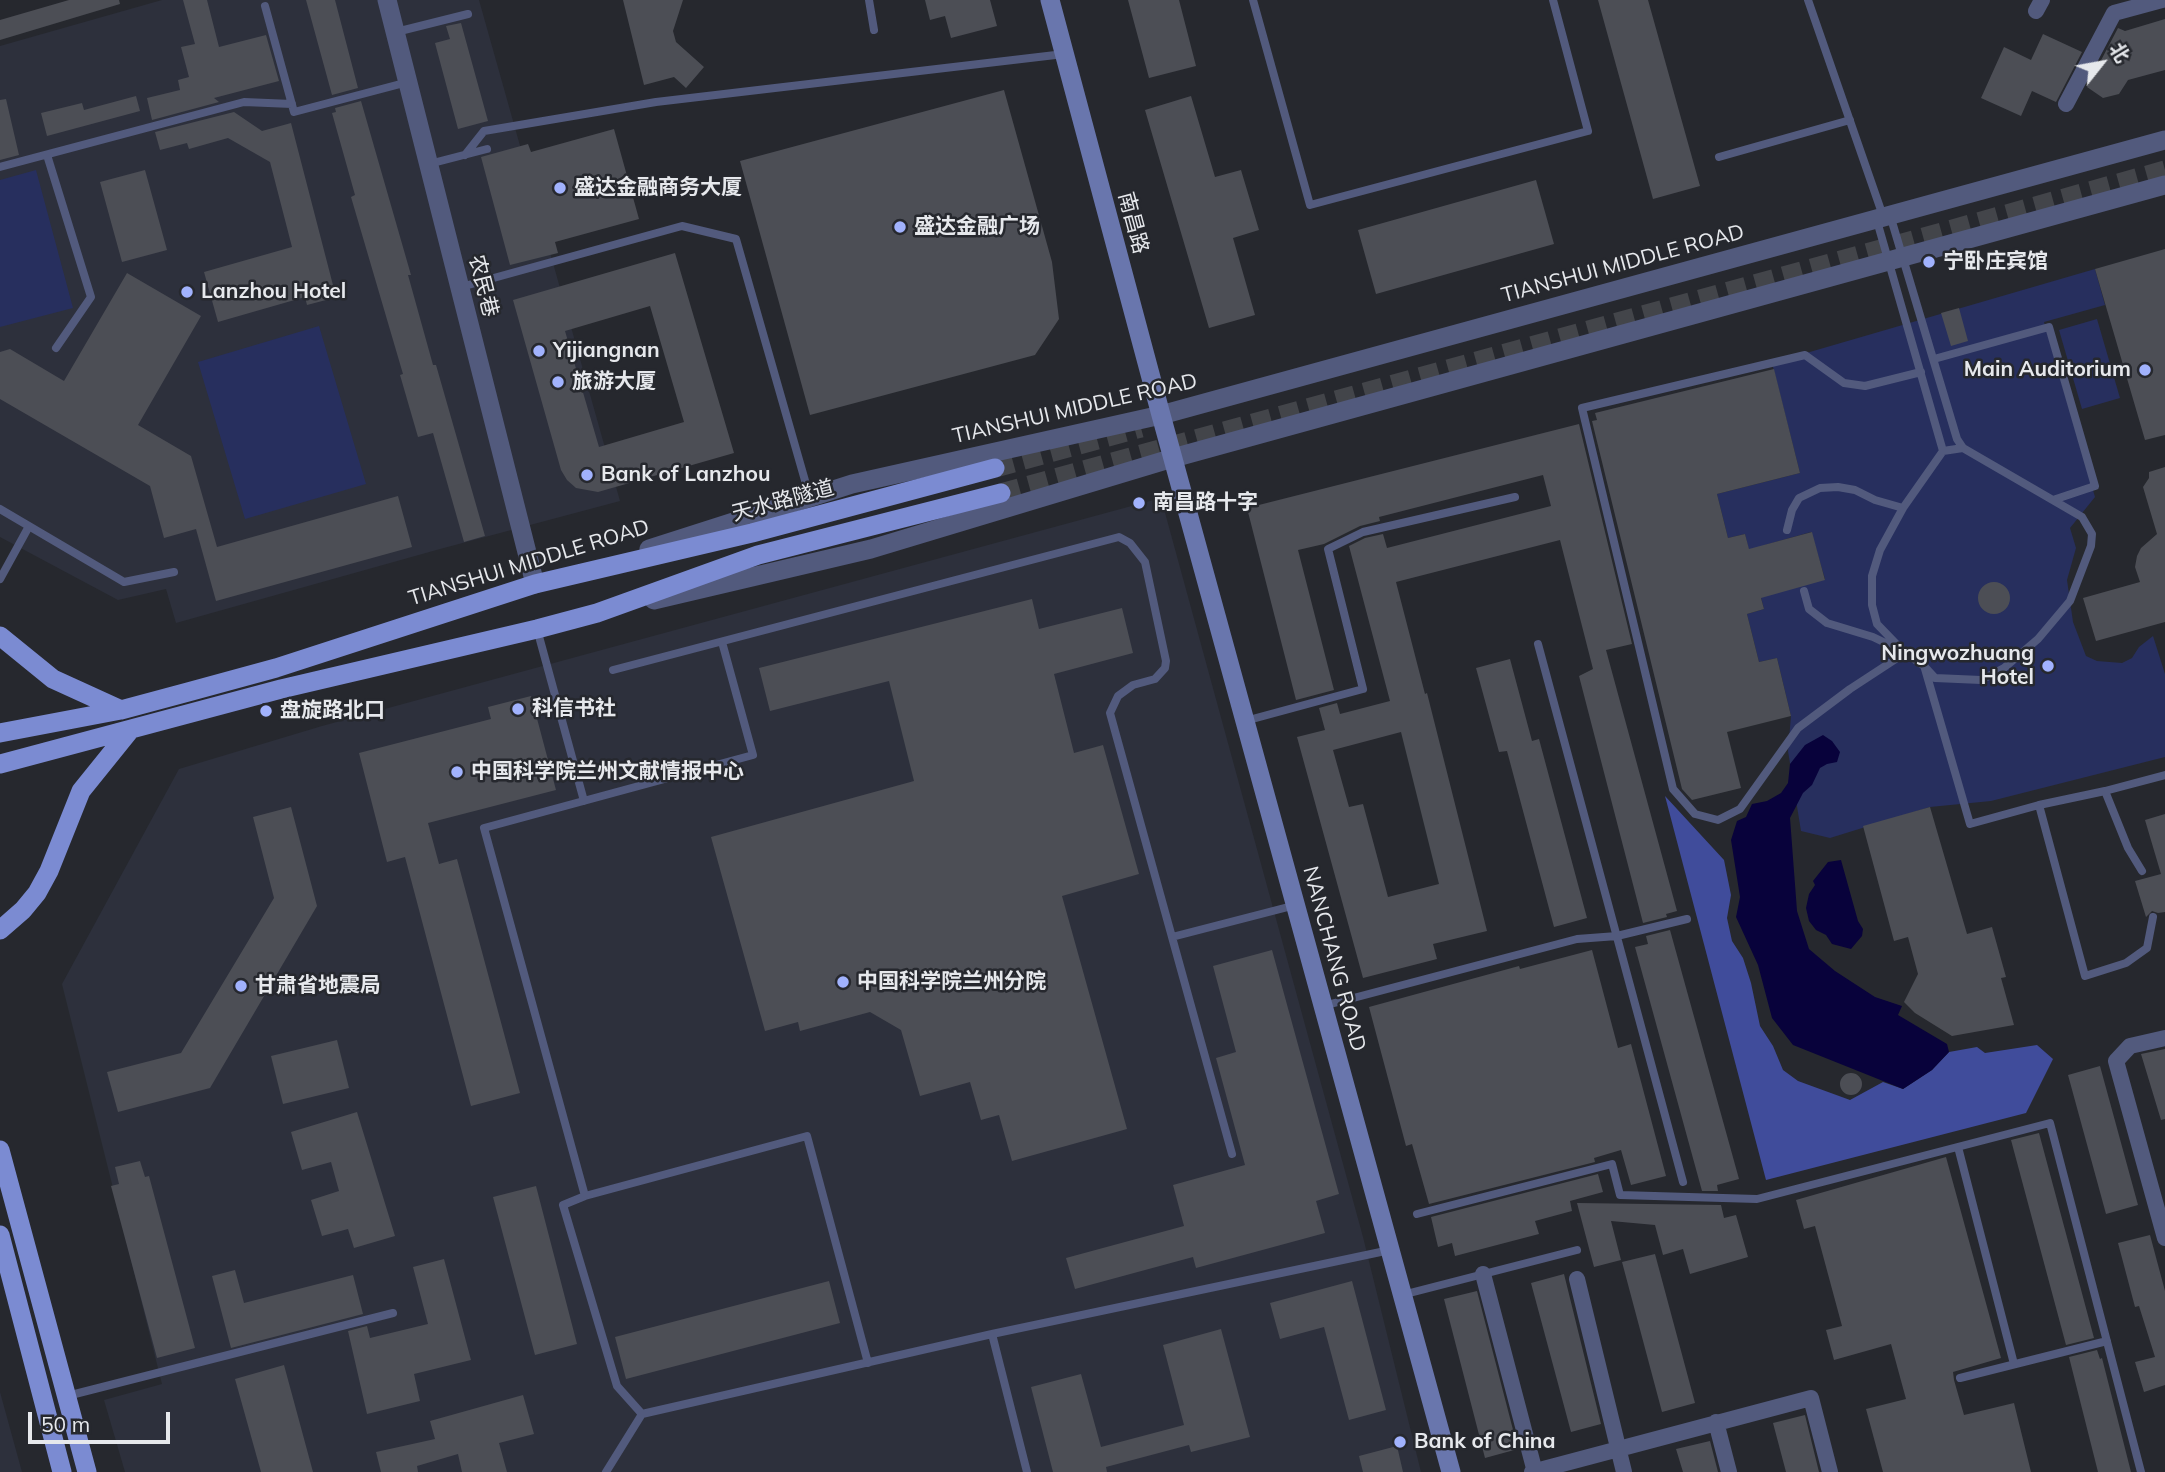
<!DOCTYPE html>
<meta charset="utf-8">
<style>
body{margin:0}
#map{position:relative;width:2165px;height:1472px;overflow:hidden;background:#26282e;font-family:Mulish,"Noto Sans SC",sans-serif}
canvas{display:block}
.north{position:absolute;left:2067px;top:28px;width:70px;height:70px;-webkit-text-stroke:5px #26282e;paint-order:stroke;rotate:59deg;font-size:19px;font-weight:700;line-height:28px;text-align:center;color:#e6e8ec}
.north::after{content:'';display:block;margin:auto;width:24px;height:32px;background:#e6e8ec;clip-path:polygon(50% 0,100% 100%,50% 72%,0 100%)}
.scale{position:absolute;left:28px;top:1412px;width:142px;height:32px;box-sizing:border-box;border:4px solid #e6e8ec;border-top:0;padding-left:9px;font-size:21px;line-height:24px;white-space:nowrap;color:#e6e8ec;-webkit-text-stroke:5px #26282e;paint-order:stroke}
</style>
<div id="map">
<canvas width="2165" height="1472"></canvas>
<div class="north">北</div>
<div class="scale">50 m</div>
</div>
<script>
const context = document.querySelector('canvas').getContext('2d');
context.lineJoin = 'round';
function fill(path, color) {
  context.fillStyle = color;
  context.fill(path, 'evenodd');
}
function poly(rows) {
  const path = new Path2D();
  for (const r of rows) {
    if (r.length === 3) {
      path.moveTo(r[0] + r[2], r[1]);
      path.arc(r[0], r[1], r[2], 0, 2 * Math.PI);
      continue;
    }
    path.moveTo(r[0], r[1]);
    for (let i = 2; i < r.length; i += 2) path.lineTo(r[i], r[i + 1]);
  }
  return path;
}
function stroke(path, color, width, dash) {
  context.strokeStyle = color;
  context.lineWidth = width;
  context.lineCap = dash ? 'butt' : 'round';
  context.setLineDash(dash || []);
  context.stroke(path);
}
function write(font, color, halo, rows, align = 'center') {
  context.font = font + ' Mulish,"Noto Sans SC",sans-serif';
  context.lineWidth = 5;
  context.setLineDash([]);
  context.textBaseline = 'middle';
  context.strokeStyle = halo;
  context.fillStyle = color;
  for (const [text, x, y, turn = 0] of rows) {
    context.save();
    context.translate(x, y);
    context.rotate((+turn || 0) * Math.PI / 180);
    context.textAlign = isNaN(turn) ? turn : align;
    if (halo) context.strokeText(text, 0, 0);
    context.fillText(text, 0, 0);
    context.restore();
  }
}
fill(poly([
 [162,0,479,0,620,501,440,549,176,623,166,589,118,600,0,537,0,46],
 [1161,498,1363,1237,1421,1472,125,1472,104,1400,162,1384,62,984,179,769,322,726],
 [0,1392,22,1472,0,1472]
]), '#2d303c');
fill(poly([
 [36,170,73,308,0,327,0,180],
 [2095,269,2105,305,2044,322,2095,497,2070,528,2076,548,2067,580,2073,622,2086,656,2097,661,2122,663,2132,658,2139,647,2153,636,2165,674,2165,757,1991,801,1930,807,1830,838,1801,831,1788,751,1791,716,1777,658,1759,662,1747,614,1764,609,1759,590,1825,579,1811,532,1765,545,1751,559,1745,534,1728,538,1717,494,1800,473,1772,363],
 [2097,319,2120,398,2082,409,2059,330],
 [319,326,366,484,245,519,198,362]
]), '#272f5e');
fill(poly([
 [1665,796,1724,860,1731,895,1727,918,1732,941,1743,958,1751,983,1760,1026,1773,1046,1783,1070,1798,1081,1850,1100,1883,1082,1903,1089,1932,1070,1949,1052,1977,1047,1985,1053,2037,1045,2053,1059,2026,1113,1766,1180]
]), '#404c9b');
fill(poly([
 [1823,735,1832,741,1840,752,1837,762,1827,764,1820,768,1812,785,1803,793,1790,818,1797,911,1809,949,1835,971,1875,997,1902,1006,1898,1015,1947,1044,1949,1052,1932,1070,1903,1089,1793,1045,1772,1018,1758,965,1736,917,1740,897,1731,840,1737,821,1746,817,1752,804,1767,801,1781,793,1788,783,1790,764,1805,745],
 [1841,860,1858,921,1863,929,1862,936,1851,949,1832,944,1826,935,1816,930,1809,921,1806,908,1809,894,1815,885,1813,881,1828,862]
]), '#08023b');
fill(poly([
 [69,0,119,0,120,4,0,40,0,20],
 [183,0,207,0,219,47,266,35,279,81,214,98,219,102,152,120,147,98,180,90,178,80,189,77,181,47,195,44],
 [306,0,335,0,358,88,332,95],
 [623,0,683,0,673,31,676,42,704,67,686,88,674,77,644,85],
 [925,0,990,0,997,26,951,38,945,16,930,20],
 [1128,0,1179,0,1196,66,1149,78],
 [1598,0,1648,0,1700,186,1653,199],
 [2165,19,2165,70,2128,80,2119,94,2103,98,2087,87,2118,28,2125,31],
 [461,23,488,121,458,129,435,43,450,39,446,26],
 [2043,34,2082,52,2056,102,2032,91,2021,116,1981,98,2004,47,2031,60],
 [1004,90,1052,262,1059,319,1035,355,810,415,740,161],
 [136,96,140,111,47,136,41,113,82,103,84,110],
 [1191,96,1215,177,1241,170,1259,230,1233,238,1255,315,1209,328,1145,110],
 [6,99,19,155,0,160,0,100],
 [361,101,411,275,408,275,433,365,436,365,485,536,464,542,433,433,418,437,400,375,403,374,351,197,355,195,332,113,336,112,335,108],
 [234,112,262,131,291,123,334,289,326,300,307,305,305,297,218,322,204,272,292,247,270,162,228,138,189,149,187,143,160,150,155,132],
 [614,129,639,219,555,242,558,253,510,265,481,157,528,144,531,152],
 [145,170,167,250,122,262,100,182],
 [1536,180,1554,244,1376,294,1358,230],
 [2165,249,2165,435,2145,440,2095,269],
 [675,253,734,453,598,492,576,488,567,480,561,470,513,300],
 [650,306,684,422,599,447,565,331],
 [127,273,201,316,138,425,191,456,217,547,398,496,412,547,216,601,196,529,164,538,150,486,0,399,0,352,10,349,64,381],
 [1959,308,1968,341,1951,346,1941,313],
 [1774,369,1800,473,1717,494,1728,538,1745,534,1749,549,1812,532,1825,580,1761,598,1764,609,1747,614,1759,662,1777,658,1791,716,1727,732,1741,788,1692,800,1682,789,1592,421,1597,420,1595,413],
 [1579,424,1632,644,1606,650,1677,911,1666,914,1667,917,1643,923,1579,676,1593,669,1560,540,1396,582,1425,694,1427,693,1487,931,1433,944,1437,959,1363,978,1297,737,1325,730,1319,708,1337,703,1340,714,1390,701,1349,546,1365,538,1383,534,1387,548,1551,506,1543,475,1379,517,1380,521,1360,526,1324,544,1298,550,1334,690,1296,700,1247,508],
 [1401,732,1439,884,1388,897,1363,804,1349,807,1333,750],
 [2165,467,2165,622,2096,641,2083,598,2140,582,2135,567,2137,556,2141,548,2157,534,2143,487,2149,478,2149,472],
 [1994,598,16],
 [1032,599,1039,629,1122,608,1133,653,1054,674,1074,753,1103,745,1139,874,1062,896,1127,1129,1012,1161,999,1115,981,1120,970,1082,920,1096,901,1030,870,1012,800,1031,798,1022,765,1031,711,837,914,781,889,681,770,711,759,668],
 [1510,659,1532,741,1539,739,1587,918,1554,927,1507,751,1499,752,1476,668],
 [531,696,556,790,428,823,439,864,457,859,520,1093,471,1106,405,857,387,862,359,753,491,719,488,707],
 [291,807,317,906,210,1088,118,1112,107,1072,181,1053,274,898,253,817],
 [1930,807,1967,934,1992,927,2006,977,2001,978,2014,1025,1952,1036,1915,1013,1904,1002,1918,974,1908,937,1894,941,1863,826],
 [2165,814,2165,912,2158,913,2152,911,2146,917,2135,881,2161,874,2145,820],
 [1670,930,1739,1179,1717,1185,1718,1191,1702,1191,1635,947,1648,944,1646,936],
 [1272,950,1339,1194,1316,1201,1325,1233,1196,1268,1193,1257,1075,1289,1066,1258,1184,1226,1173,1185,1245,1165,1216,1058,1236,1052,1213,966],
 [1592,950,1618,1048,1631,1044,1666,1176,1631,1185,1621,1150,1594,1158,1595,1162,1429,1204,1412,1144,1406,1146,1369,1007,1519,966,1520,969],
 [337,1040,349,1088,283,1104,271,1056],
 [2165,1049,2165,1119,2161,1120,2141,1054],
 [2100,1066,2138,1205,2106,1214,2068,1075],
 [1851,1084,11],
 [357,1112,395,1236,354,1248,348,1229,322,1236,311,1200,339,1191,331,1162,302,1170,291,1132],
 [2039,1133,2094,1338,2066,1345,2011,1140],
 [1946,1157,2001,1358,1953,1372,1954,1380,1964,1415,2014,1403,2031,1472,1883,1472,1866,1409,1906,1399,1891,1344,1834,1360,1826,1330,1842,1326,1815,1226,1804,1229,1796,1200],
 [140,1161,145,1177,149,1176,195,1348,157,1358,111,1186,119,1184,115,1167],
 [1598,1174,1603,1192,1570,1201,1572,1211,1535,1221,1539,1234,1455,1256,1452,1243,1438,1247,1431,1217],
 [536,1186,577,1344,535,1355,493,1197],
 [1577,1203,1721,1205,1724,1218,1736,1215,1748,1257,1690,1274,1683,1249,1663,1255,1655,1225,1611,1221,1621,1260,1594,1267],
 [2150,1235,2165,1291,2165,1385,2144,1392,2135,1362,2155,1357,2139,1306,2135,1307,2118,1243],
 [1655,1254,1695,1403,1662,1412,1622,1262],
 [444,1259,471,1360,414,1374,420,1401,367,1414,348,1331,367,1326,370,1338,428,1324,413,1267],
 [235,1270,244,1303,353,1275,363,1314,231,1348,212,1276],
 [1564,1274,1601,1424,1571,1432,1531,1283],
 [829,1281,840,1323,626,1379,615,1337],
 [1352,1281,1386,1410,1349,1420,1324,1327,1280,1339,1270,1303],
 [1477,1291,1518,1449,1485,1458,1444,1299],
 [1221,1329,1250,1437,1191,1452,1189,1445,1106,1467,1107,1472,1053,1472,1031,1387,1081,1374,1101,1447,1184,1425,1163,1345],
 [2097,1350,2100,1359,2102,1358,2131,1472,2098,1472,2069,1357],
 [284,1365,313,1472,261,1472,235,1379],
 [523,1395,534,1434,499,1443,507,1472,462,1472,458,1454,417,1466,418,1472,381,1472,376,1452,435,1439,430,1421],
 [1805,1415,1819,1472,1786,1472,1773,1423],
 [1710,1441,1718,1472,1683,1472,1676,1449],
 [1397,1446,1403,1472,1363,1472,1359,1456]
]), '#4c4e55');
stroke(poly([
 [995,468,1141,428],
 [1001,493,2165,170]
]), '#43454a', 19, [19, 10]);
stroke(poly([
 [869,0,874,30],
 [1253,0,1310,205,1588,131,1553,0],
 [1808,0,1883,216],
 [265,6,294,112,408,82],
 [396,32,468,14],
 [47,155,91,297,56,348],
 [465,155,484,131,656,102,1064,54],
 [1719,157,1850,120],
 [429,164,487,149],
 [0,167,244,102,292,104],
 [1890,215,1957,439,1963,448],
 [1877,221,1943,451],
 [461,287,682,226,736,239,810,498],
 [1934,359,2049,327,2095,486,2053,500],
 [1963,448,2082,517,2092,534,2091,546,2070,601,2038,639,2004,668,1981,680,1935,678,1924,666,1905,653,1877,624,1872,605,1872,576,1880,550,1903,508,1943,451,1963,448],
 [0,509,124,582,174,572],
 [1787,530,1792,510,1799,498,1820,488,1838,487,1855,490,1875,500,1903,508],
 [0,579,28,528],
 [1804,591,1809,609,1827,623,1873,637,1900,650],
 [537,629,584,801],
 [722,642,753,755,484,828,585,1196,807,1136,868,1363],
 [1538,644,1683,1182],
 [1905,653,1850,689,1798,728,1740,809,1718,820,1695,814,1673,789,1582,408,1805,355,1844,383,1865,386,1921,372],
 [1925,669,1970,824,2039,805,2085,976,2126,963,2147,948,2153,917],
 [613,670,1119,537,1130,543,1145,562,1166,661,1165,668,1155,679,1133,685,1118,696,1110,713,1232,1154],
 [1245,721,1363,689,1328,549,1363,532,1515,497],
 [2105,791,2165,775],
 [2039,805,2105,791,2128,848,2142,871],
 [1172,937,1296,905],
 [1323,1006,1577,939,1617,936,1687,919],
 [1958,1147,2014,1364],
 [585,1196,563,1205,617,1386,642,1414],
 [1417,1214,1612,1164,1620,1195,1757,1199,2050,1123,2141,1472],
 [1402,1295,1577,1250],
 [992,1334,1027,1472],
 [1960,1378,2107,1341],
 [67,1396,393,1313],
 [606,1472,642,1414,992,1334,1390,1250]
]), '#525a7d', 8);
stroke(poly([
 [2036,11,2042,0],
 [2066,104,2114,13,2162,0],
 [2165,1038,2130,1046,2116,1061,2165,1238],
 [1483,1274,1535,1472],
 [1577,1279,1624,1472],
 [1716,1422,1729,1472],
 [1532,1472,1811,1398,1830,1472]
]), '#525a7d', 16);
stroke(poly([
 [387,0,535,584],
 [649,549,852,484,1161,415,2165,140],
 [654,600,871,549,1173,458,2165,185]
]), '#525a7d', 19);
stroke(poly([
 [1050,0,1161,415,1451,1472]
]), '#6976ad', 19);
stroke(poly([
 [0,636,53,679,121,710],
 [0,733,121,710,188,692,276,668,535,584,752,533,995,468],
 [0,764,281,689,537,629,597,613,758,555,1001,493],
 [0,930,23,910,37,893,49,871,81,791,131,729],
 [0,1150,87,1472],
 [0,1235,62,1472]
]), '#7b8bd2', 19);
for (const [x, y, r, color] of [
 [560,188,7,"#a1b2fd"],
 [900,227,7,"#a1b2fd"],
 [1929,262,7,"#a1b2fd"],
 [187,292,7,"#a1b2fd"],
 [539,351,7,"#a1b2fd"],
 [2145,370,7,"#a1b2fd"],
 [558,382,7,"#a1b2fd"],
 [587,475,7,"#a1b2fd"],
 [1139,503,7,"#a1b2fd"],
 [2048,666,7,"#a1b2fd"],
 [518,709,7,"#a1b2fd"],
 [266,711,7,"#a1b2fd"],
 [457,772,7,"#a1b2fd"],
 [843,982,7,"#a1b2fd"],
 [241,986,7,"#a1b2fd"],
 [1400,1442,7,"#a1b2fd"]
]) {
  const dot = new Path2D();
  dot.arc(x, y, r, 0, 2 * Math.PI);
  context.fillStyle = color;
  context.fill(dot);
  stroke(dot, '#26282e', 2.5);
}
write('bold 21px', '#e6e8ec', '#26282e', [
 ["盛达金融商务大厦",574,188],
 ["盛达金融广场",914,227],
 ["宁卧庄宾馆",1943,262],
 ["Lanzhou Hotel",201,292],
 ["Yijiangnan",553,351],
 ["Main Auditorium",2131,370,"right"],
 ["旅游大厦",572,382],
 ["Bank of Lanzhou",601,475],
 ["南昌路十字",1153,503],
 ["Ningwozhuang",2034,654,"right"],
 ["Hotel",2034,678,"right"],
 ["科信书社",532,709],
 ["盘旋路北口",280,711],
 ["中国科学院兰州文献情报中心",471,772],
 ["中国科学院兰州分院",857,982],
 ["甘肃省地震局",255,986],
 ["Bank of China",1414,1442]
], 'left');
write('21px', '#e6e8ec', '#26282e', [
 ["南昌路",1133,223,75],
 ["TIANSHUI MIDDLE ROAD",1623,264,-15],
 ["农民巷",483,286,76],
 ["TIANSHUI MIDDLE ROAD",1075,409,-13],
 ["天水路隧道",783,501,-15],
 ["TIANSHUI MIDDLE ROAD",529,563,-17],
 ["NANCHANG ROAD",1334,959,75]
]);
</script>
